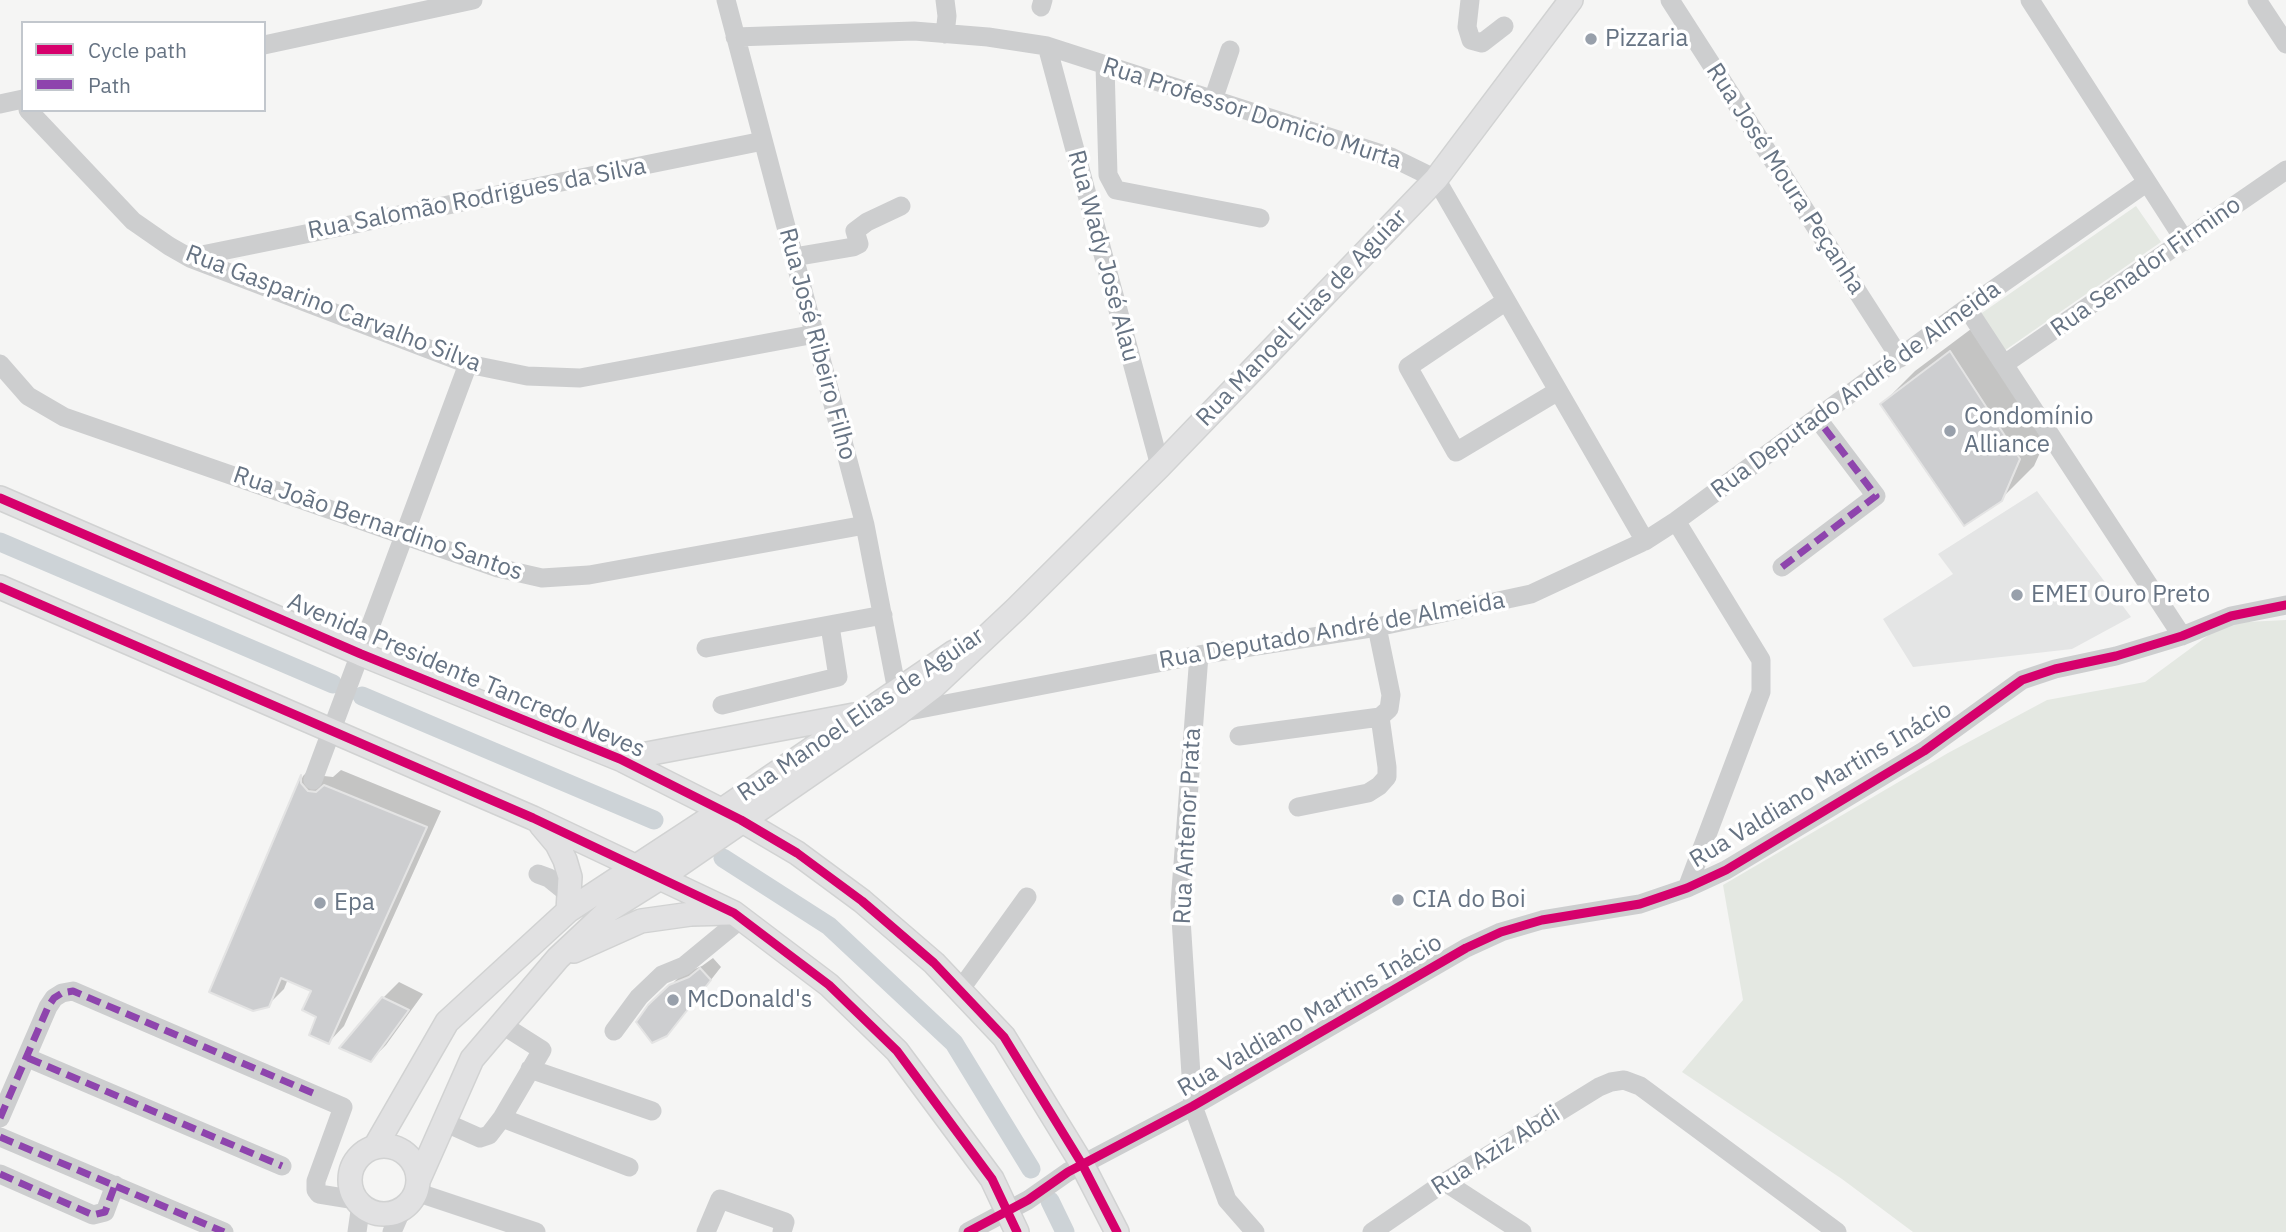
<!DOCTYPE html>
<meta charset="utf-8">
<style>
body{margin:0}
#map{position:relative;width:2286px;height:1232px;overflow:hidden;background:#f5f5f4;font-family:"IBM Plex Sans",sans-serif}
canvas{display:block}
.legend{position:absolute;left:21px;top:21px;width:245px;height:91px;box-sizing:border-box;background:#fff;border:2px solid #c2c7cd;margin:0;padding:9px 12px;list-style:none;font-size:21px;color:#667383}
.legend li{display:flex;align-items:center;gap:14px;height:35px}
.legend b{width:35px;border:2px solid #c2c7cd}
</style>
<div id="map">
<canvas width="2286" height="1232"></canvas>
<ul class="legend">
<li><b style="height:9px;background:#d6006c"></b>Cycle path</li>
<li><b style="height:9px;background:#8e44ad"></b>Path</li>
</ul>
</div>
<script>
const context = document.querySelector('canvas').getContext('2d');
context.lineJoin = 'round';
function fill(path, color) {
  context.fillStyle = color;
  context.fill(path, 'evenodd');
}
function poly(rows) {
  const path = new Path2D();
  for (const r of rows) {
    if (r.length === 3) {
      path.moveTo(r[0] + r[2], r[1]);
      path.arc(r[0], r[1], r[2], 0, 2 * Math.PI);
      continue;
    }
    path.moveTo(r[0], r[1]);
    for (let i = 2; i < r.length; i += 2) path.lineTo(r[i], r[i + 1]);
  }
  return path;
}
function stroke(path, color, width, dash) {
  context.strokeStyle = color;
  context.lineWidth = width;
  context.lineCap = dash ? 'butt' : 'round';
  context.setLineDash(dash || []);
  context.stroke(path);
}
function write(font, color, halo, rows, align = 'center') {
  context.font = font + ' "IBM Plex Sans",sans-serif';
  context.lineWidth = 7;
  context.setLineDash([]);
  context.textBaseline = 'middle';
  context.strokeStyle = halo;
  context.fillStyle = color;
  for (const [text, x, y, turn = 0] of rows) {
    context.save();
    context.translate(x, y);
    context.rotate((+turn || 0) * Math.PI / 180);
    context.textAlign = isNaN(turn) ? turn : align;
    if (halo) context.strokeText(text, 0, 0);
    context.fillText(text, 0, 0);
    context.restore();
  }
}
fill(poly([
 [2037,491,2131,617,2072,649,1913,667,1883,619,1953,574,1938,554]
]), '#e4e5e5');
fill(poly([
 [2136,206,2161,242,2004,351,1979,315],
 [2286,620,2286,1232,1913,1232,1842,1179,1682,1072,1743,1000,1723,885,1948,753,2047,700,2145,682,2225,623]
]), '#e4e8e2');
fill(poly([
 [1983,320,2052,426,2034,466,2001,499,1882,404,1915,371],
 [316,763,324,776,333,777,341,770,441,811,344,1026,329,1042,318,1016,313,990,288,979,284,989,268,1005,211,991,303,776],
 [713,958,721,967,678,1022,650,1006,682,974,702,966],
 [399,982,423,994,386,1045,371,1060,383,998]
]), '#0003');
stroke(poly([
 [0,542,333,684],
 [362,696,654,820],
 [723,858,829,926,954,1043,1031,1169],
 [1050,1201,1065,1232]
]), '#cdd3d7', 19);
const building = poly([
 [1950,351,2020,459,2002,501,1964,526,1880,404,1950,351],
 [301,775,301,783,308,791,316,792,324,785,427,827,329,1044,309,1035,316,1017,302,1010,311,991,281,978,269,1007,253,1011,209,992,301,775],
 [700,968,711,980,667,1036,652,1043,636,1022,648,1005,669,985,689,977,700,968],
 [382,997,409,1010,371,1062,339,1048,382,997]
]);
fill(building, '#cdced0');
stroke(building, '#e4e4e4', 2);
const major = poly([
 [0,498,361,654,620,759,741,820,797,853,862,901,934,963,1004,1037,1082,1164,1117,1232],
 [0,587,533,818,734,913,829,985,897,1051,992,1179,1017,1232],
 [620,759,854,715],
 [541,825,557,844,565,860,570,877,568,911],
 [574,951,641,921,691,914,729,913],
 [384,1180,34],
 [375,1147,447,1022,568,911,722,810,954,652],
 [418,1181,472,1059,558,958,609,910,660,878,899,713,933,687,1016,609,1160,466,1436,179,1571,0]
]);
stroke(major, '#d1d2d2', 26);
stroke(poly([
 [726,0,865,525,897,691],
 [945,0,947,16,945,34],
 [1470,0,1467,27,1471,40,1482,43,1504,26],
 [1670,0,1900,358],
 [2030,0,2185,241],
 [2257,0,2286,44],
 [1041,7,1043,0],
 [735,37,914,31,988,37,1047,46,1391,157,1436,179,1645,541],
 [264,45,473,0],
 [1047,46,1160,466],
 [1105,65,1108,175,1116,190,1260,218],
 [1213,100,1230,50],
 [0,104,23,99],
 [28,110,133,221,169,246,190,258,468,364,527,376,580,378,815,334],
 [192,257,763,141],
 [794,257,853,247,859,244,855,231,867,222,901,206],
 [1506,301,1408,367,1456,452,1558,391],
 [1967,308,2182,636],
 [2006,363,2286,170],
 [0,364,28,396,64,417,498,568,542,578,589,575,865,525],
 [1676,521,1761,660,1761,692,1687,888],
 [1782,567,1876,496,1817,418],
 [706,648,883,615],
 [1199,655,1180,903,1193,1106,1227,1200,1255,1232],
 [722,705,838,677,830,626],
 [899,713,1199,655,1377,627,1531,594,1645,541,1676,521,1967,308,2146,183],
 [1239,736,1380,717,1389,709,1391,695,1377,627],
 [313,780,468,364],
 [1298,807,1368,793,1379,786,1387,777,1387,767,1380,717],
 [538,874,549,878,570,895],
 [960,990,1027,897],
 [614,1031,639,997,662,975,684,966,741,919],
 [28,1058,282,1166],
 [530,1069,652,1111],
 [0,1118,48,1007,54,998,62,993,73,991,343,1107,316,1181,316,1190,319,1194,356,1200],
 [502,1118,629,1167],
 [444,1122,480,1138,489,1135,502,1118,542,1050,501,1024],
 [0,1137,224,1232],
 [0,1174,93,1215,105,1212,115,1185],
 [1445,1182,1522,1232],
 [416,1192,536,1232],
 [357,1232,361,1204],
 [392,1232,402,1209],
 [706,1232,720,1199,785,1222,782,1232],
 [968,1232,1028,1200,1068,1172,1193,1106,1466,948,1501,932,1542,920,1640,904,1687,888,1726,870,1924,751,2022,680,2055,669,2116,656,2182,636,2231,616,2286,605],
 [1372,1232,1445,1182,1599,1087,1611,1082,1624,1080,1640,1086,1837,1232]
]), '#cdcecf', 19);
stroke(major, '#e1e1e2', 23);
stroke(poly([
 [1782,567,1876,496,1817,418],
 [28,1058,282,1166],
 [0,1118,48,1007,54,998,62,993,73,991,315,1094],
 [0,1137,224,1232],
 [0,1174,93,1215,105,1212,115,1185]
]), '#8e44ad', 7, [14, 7]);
stroke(poly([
 [0,498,361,654,620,759,741,820,797,853,862,901,934,963,1004,1037,1082,1164,1117,1232],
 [0,587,533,818,734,913,829,985,897,1051,992,1179,1017,1232],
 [968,1232,1028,1200,1068,1172,1193,1106,1466,948,1501,932,1542,920,1640,904,1687,888,1726,870,1924,751,2022,680,2055,669,2116,656,2182,636,2231,616,2286,605]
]), '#d6006c', 9);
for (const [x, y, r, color] of [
 [1591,39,7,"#98a0ab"],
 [1950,431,7,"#98a0ab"],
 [2017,595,7,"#98a0ab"],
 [1398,900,7,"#98a0ab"],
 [320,903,7,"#98a0ab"],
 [673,1000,7,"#98a0ab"]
]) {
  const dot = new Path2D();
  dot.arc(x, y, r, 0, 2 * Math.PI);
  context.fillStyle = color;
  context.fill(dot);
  stroke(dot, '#fff', 2.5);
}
write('24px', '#667383', '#fff', [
 ["Pizzaria",1605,39],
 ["Condomínio",1964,417],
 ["Alliance",1964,445],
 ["EMEI Ouro Preto",2031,595],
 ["CIA do Boi",1412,900],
 ["Epa",334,903],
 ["McDonald's",687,1000]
], 'left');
write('24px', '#667383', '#fff', [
 ["Rua Professor Domicio Murta",1252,114,18],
 ["Rua José Moura Peçanha",1785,179,57],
 ["Rua Salomão Rodrigues da Silva",477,199,-11],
 ["Rua Wady José Alau",1103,256,75],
 ["Rua Senador Firmino",2146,267,-35],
 ["Rua Gasparino Carvalho Silva",333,309,21],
 ["Rua Manoel Elias de Aguiar",1302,318,-46],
 ["Rua José Ribeiro Filho",817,344,75],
 ["Rua Deputado André de Almeida",1856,390,-36],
 ["Rua João Bernardino Santos",378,524,19],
 ["Rua Deputado André de Almeida",1332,631,-10],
 ["Avenida Presidente Tancredo Neves",466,676,23],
 ["Rua Manoel Elias de Aguiar",861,715,-34],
 ["Rua Valdiano Martins Inácio",1821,785,-31],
 ["Rua Antenor Prata",1188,826,-87],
 ["Rua Valdiano Martins Inácio",1310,1016,-30],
 ["Rua Aziz Abdi",1496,1151,-32]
]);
</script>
